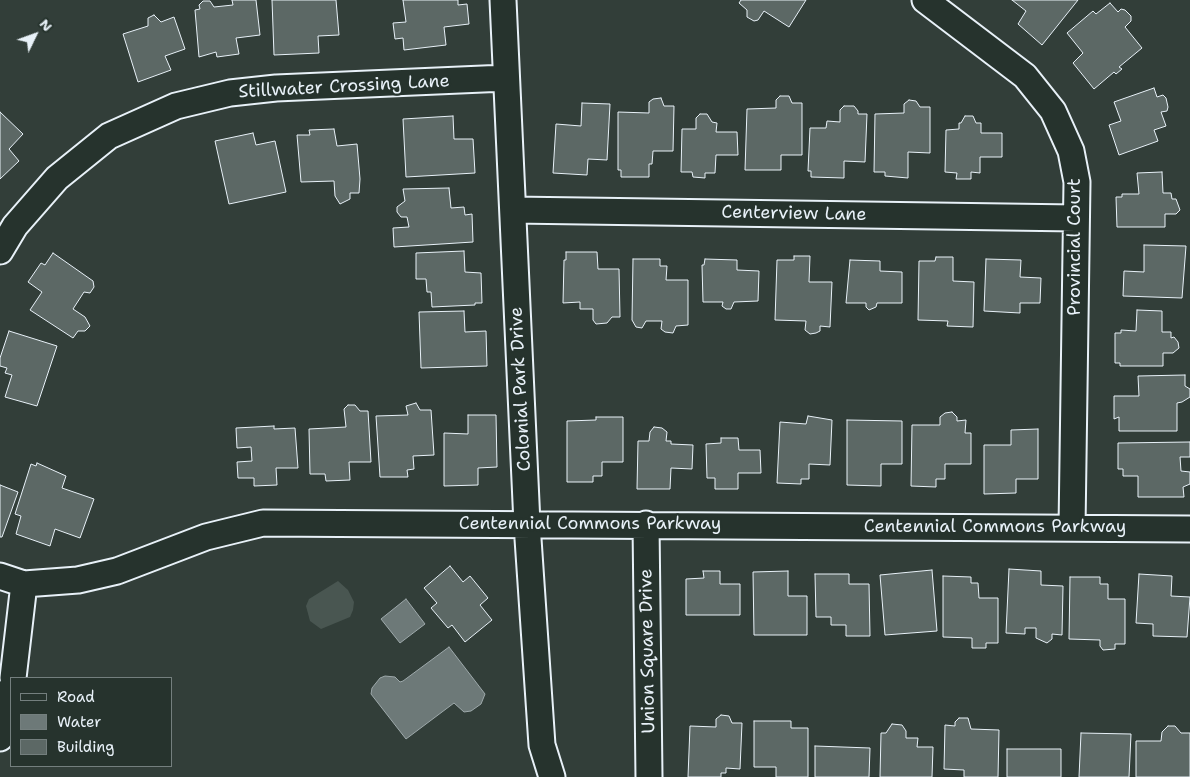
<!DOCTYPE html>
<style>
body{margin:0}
#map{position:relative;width:1190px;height:777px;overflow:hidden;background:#323e39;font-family:"Shantell Sans",sans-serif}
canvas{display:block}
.legend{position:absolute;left:10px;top:677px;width:162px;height:90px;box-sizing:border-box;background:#26332d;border:1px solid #747f7e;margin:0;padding:6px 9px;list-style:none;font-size:15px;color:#e8f1f8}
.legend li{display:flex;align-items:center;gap:10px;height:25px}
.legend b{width:25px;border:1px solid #747f7e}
.north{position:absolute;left:10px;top:10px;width:50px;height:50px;-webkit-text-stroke:4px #26332d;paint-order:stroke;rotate:48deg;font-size:14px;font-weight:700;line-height:20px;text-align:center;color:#e8f1f8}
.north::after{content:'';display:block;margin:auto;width:18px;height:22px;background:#e8f1f8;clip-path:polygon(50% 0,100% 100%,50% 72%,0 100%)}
</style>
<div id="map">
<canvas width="1190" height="777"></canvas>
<ul class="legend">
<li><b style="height:6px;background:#26332d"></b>Road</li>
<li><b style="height:14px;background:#6d7978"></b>Water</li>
<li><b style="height:14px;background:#5c6865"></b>Building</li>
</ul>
<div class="north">N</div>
</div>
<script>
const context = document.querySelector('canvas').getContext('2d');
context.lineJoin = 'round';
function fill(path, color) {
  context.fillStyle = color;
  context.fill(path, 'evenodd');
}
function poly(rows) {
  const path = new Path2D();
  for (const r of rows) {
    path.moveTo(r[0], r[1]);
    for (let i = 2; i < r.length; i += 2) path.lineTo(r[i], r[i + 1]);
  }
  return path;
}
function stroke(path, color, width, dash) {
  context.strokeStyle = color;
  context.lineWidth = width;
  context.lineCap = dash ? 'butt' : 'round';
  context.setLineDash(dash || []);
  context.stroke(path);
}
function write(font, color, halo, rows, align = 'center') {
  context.font = font + ' "Shantell Sans",sans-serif';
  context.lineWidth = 4.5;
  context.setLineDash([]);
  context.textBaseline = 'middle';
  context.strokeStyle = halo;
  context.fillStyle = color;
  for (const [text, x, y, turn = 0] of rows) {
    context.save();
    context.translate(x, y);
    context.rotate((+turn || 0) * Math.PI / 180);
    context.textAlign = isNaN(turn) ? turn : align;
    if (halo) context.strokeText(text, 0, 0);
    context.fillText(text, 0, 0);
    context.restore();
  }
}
fill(poly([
 [338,581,348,590,354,602,353,610,350,617,321,629,310,621,306,606,309,599]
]), '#495651');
const water = poly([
 [406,599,425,624,400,643,381,619,406,599],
 [449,647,485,694,481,704,471,711,464,712,454,703,406,739,371,694,372,688,380,678,385,676,395,677,400,682,403,681,449,647]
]);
fill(water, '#6d7978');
stroke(water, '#9ea9ab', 1);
const building = poly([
 [232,0,256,0,260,35,236,38,239,54,217,57,216,52,199,57,195,10,200,9,199,5,203,1,210,1,214,7,233,5,232,0],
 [272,0,336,0,339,35,318,36,319,53,274,55,272,0],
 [403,0,458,0,458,5,467,4,469,24,444,27,446,45,404,50,403,38,395,39,393,23,406,22,403,0],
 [741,0,806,0,789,27,764,11,758,20,754,21,747,17,747,10,739,3,741,0],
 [1012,0,1078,0,1042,45,1018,24,1026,11,1012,0],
 [1110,3,1118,12,1121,9,1125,10,1131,16,1131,21,1125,27,1142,48,1119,67,1122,69,1116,74,1114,72,1094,89,1073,63,1083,53,1067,33,1093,11,1096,14,1110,3],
 [154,15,161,22,174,17,185,49,165,56,171,70,138,82,123,34,148,26,148,18,154,15],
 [1154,88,1157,97,1163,95,1166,98,1168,107,1167,111,1161,112,1166,126,1154,130,1158,141,1119,155,1109,125,1121,121,1114,102,1154,88],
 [780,96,789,96,792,103,802,103,802,155,781,155,781,170,745,170,747,109,776,108,776,100,780,96],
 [661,98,664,106,674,106,673,151,653,151,652,164,649,164,649,177,621,177,621,170,618,170,618,112,649,113,649,102,653,99,661,98],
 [909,100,916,101,920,107,930,107,930,153,908,152,908,178,885,176,885,172,874,172,875,114,904,113,904,104,909,100],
 [582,103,610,104,607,160,588,159,587,175,553,173,556,124,581,126,582,103],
 [844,106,854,106,858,111,858,114,867,114,865,162,844,161,844,178,811,177,811,171,808,171,810,128,826,128,827,121,840,122,840,110,844,106],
 [0,112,23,134,9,149,19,161,0,179,0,112],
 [700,114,707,114,712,122,717,123,716,132,737,132,738,155,716,155,715,173,705,173,705,178,693,177,692,172,681,172,682,129,696,129,696,118,700,114],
 [453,116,454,139,473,139,475,173,406,177,403,119,453,116],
 [965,116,973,116,976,123,981,123,981,133,1002,133,1002,157,980,157,980,173,971,172,971,179,956,179,957,173,945,172,946,130,959,129,959,123,961,123,965,116],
 [334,129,337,146,357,144,360,179,359,193,350,193,350,199,340,204,335,196,334,181,301,182,297,135,310,135,309,130,334,129],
 [253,133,256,145,275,141,286,192,229,204,215,141,253,133],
 [1162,172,1163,193,1171,193,1172,199,1176,199,1180,210,1176,214,1165,214,1165,227,1117,227,1116,197,1122,197,1122,194,1139,194,1137,173,1162,172],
 [449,188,451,208,464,207,465,215,472,214,473,242,394,247,393,228,409,227,407,217,401,217,397,212,397,207,405,201,403,189,449,188],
 [1144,245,1186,246,1182,298,1123,296,1124,271,1144,272,1144,245],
 [464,251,465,272,481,273,482,303,475,303,475,305,432,307,431,292,427,292,426,279,416,279,416,253,464,251],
 [566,252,597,252,598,269,619,269,620,317,612,317,607,323,596,324,593,320,593,309,580,309,580,302,563,303,564,260,566,260,566,252],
 [53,253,93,281,94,287,90,293,84,292,73,309,85,317,90,326,85,331,78,331,73,338,30,310,42,292,28,282,41,263,45,265,53,253],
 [794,256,810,256,809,282,832,282,830,327,820,326,820,331,816,333,810,334,805,330,806,321,775,320,777,260,794,260,794,256],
 [936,257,953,257,953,281,974,282,973,327,947,326,948,321,918,320,919,261,935,261,936,257],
 [633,259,660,259,660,266,667,266,666,280,688,280,688,325,676,326,673,333,665,332,661,329,662,321,646,321,642,328,636,327,632,320,633,259],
 [705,259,737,260,737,270,759,271,758,301,734,302,731,309,726,309,722,306,723,302,703,302,702,265,704,265,705,259],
 [986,259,1021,260,1020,277,1041,278,1040,303,1020,303,1020,313,984,311,986,259],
 [850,260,880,261,880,271,902,272,902,303,877,303,876,307,869,310,866,307,866,303,846,303,850,260],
 [1137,310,1162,311,1162,332,1171,332,1171,338,1174,337,1178,342,1179,348,1173,353,1163,353,1163,366,1120,366,1120,363,1115,363,1115,333,1121,333,1121,330,1136,331,1137,310],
 [464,311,465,332,486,331,487,366,421,368,419,312,464,311],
 [9,331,57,346,37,406,5,397,12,375,5,373,7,368,0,366,0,358,9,331],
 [1185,375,1185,386,1190,389,1190,397,1182,402,1177,403,1177,431,1119,431,1119,417,1114,419,1114,396,1139,396,1138,376,1185,375],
 [416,403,420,410,431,410,434,455,413,456,414,469,407,470,408,477,380,477,376,416,408,415,406,406,416,403],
 [348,405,355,405,360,411,368,411,371,462,349,462,350,480,326,481,325,474,310,474,309,429,346,427,344,409,348,405],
 [952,412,957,417,957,421,966,420,965,433,971,433,971,464,945,464,945,479,936,479,936,487,911,486,912,425,940,425,940,417,945,413,952,412],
 [468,415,496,415,497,467,478,468,478,485,444,486,444,433,468,434,468,415],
 [808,416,832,420,830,465,809,464,809,479,801,479,801,484,777,483,780,422,806,424,808,416],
 [596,417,623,417,623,462,602,462,602,476,593,476,593,482,567,482,567,421,596,420,596,417],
 [847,420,902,421,902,464,881,464,881,486,847,485,847,420],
 [274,426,274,429,295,428,298,468,276,468,277,485,254,486,254,478,238,478,237,462,252,461,251,447,237,448,236,428,274,426],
 [654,427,662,428,667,432,666,441,671,441,671,444,693,445,692,469,671,468,670,489,637,489,638,441,649,441,650,432,654,427],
 [1038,429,1038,479,1016,479,1016,493,984,494,984,445,1011,445,1011,430,1038,429],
 [721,438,738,438,739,450,760,450,761,473,738,473,738,489,715,489,715,478,707,478,706,444,721,443,721,438],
 [1190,442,1190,457,1180,457,1181,471,1190,472,1190,484,1183,487,1184,497,1138,497,1138,476,1123,476,1123,469,1118,469,1118,443,1190,442],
 [37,463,66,476,62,488,94,499,80,538,55,529,50,546,16,534,21,516,15,514,31,464,36,466,37,463],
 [0,485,18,492,2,537,0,537,0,485],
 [450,566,463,582,470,576,488,598,480,605,492,620,465,642,452,625,448,628,431,608,437,603,424,588,450,566],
 [1009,569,1041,571,1041,585,1063,586,1062,635,1052,634,1052,639,1047,643,1036,638,1036,628,1025,628,1025,634,1006,633,1009,569],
 [932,570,937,631,885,635,880,575,932,570],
 [703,571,720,571,720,584,740,584,740,615,686,615,686,579,704,578,703,571],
 [788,571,788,596,807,596,807,635,754,635,753,572,788,571],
 [815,574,849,574,849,584,869,584,870,636,846,636,846,625,831,625,831,617,816,617,815,574],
 [1139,574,1172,576,1171,596,1190,597,1187,637,1153,636,1153,624,1136,623,1139,574],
 [943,576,971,577,971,583,978,583,979,598,998,598,998,643,986,643,986,648,972,648,972,638,943,637,943,576],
 [1070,577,1100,577,1100,584,1108,584,1108,599,1125,599,1125,644,1115,644,1115,649,1103,650,1100,646,1100,640,1069,639,1070,577],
 [721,715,729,716,732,723,742,723,740,769,726,768,726,773,721,773,721,777,688,777,690,726,716,727,716,719,721,715],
 [959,718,968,718,971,729,999,730,998,777,964,777,964,770,944,769,945,725,955,726,955,722,959,718],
 [754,721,791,721,791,728,808,728,808,777,776,777,776,767,754,767,754,721],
 [892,724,902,725,906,731,906,738,918,738,917,747,933,747,932,777,880,777,881,733,886,733,892,724],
 [1168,726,1175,726,1181,733,1190,733,1190,777,1136,777,1136,741,1161,741,1162,732,1168,726],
 [1081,733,1131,734,1129,777,1079,777,1081,733],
 [815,746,870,748,869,777,815,777,815,746],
 [1007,749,1061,749,1061,777,1007,777,1007,749]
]);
fill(building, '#5c6865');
stroke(building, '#e8f1f8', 1);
const minor = poly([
 [503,0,527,524,542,745,552,777],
 [925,0,1025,76,1053,111,1071,151,1077,182,1072,528],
 [513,210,1076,218],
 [0,251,15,226,57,178,109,136,176,106,230,93,276,88,506,78],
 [646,524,649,777],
 [0,576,24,584,78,580,117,571,206,537,263,523,1190,529],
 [13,678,24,584],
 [0,738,7,719,11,688]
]);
stroke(minor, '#e8f1f8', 29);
stroke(minor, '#26332d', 25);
write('18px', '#e8f1f8', '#26332d', [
 ["Stillwater Crossing Lane",344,87,-3],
 ["Centerview Lane",794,214,1],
 ["Provincial Court",1075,247,-90],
 ["Colonial Park Drive",521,389,-93],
 ["Centennial Commons Parkway",590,524],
 ["Centennial Commons Parkway",995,527],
 ["Union Square Drive",648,651,-91]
]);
</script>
